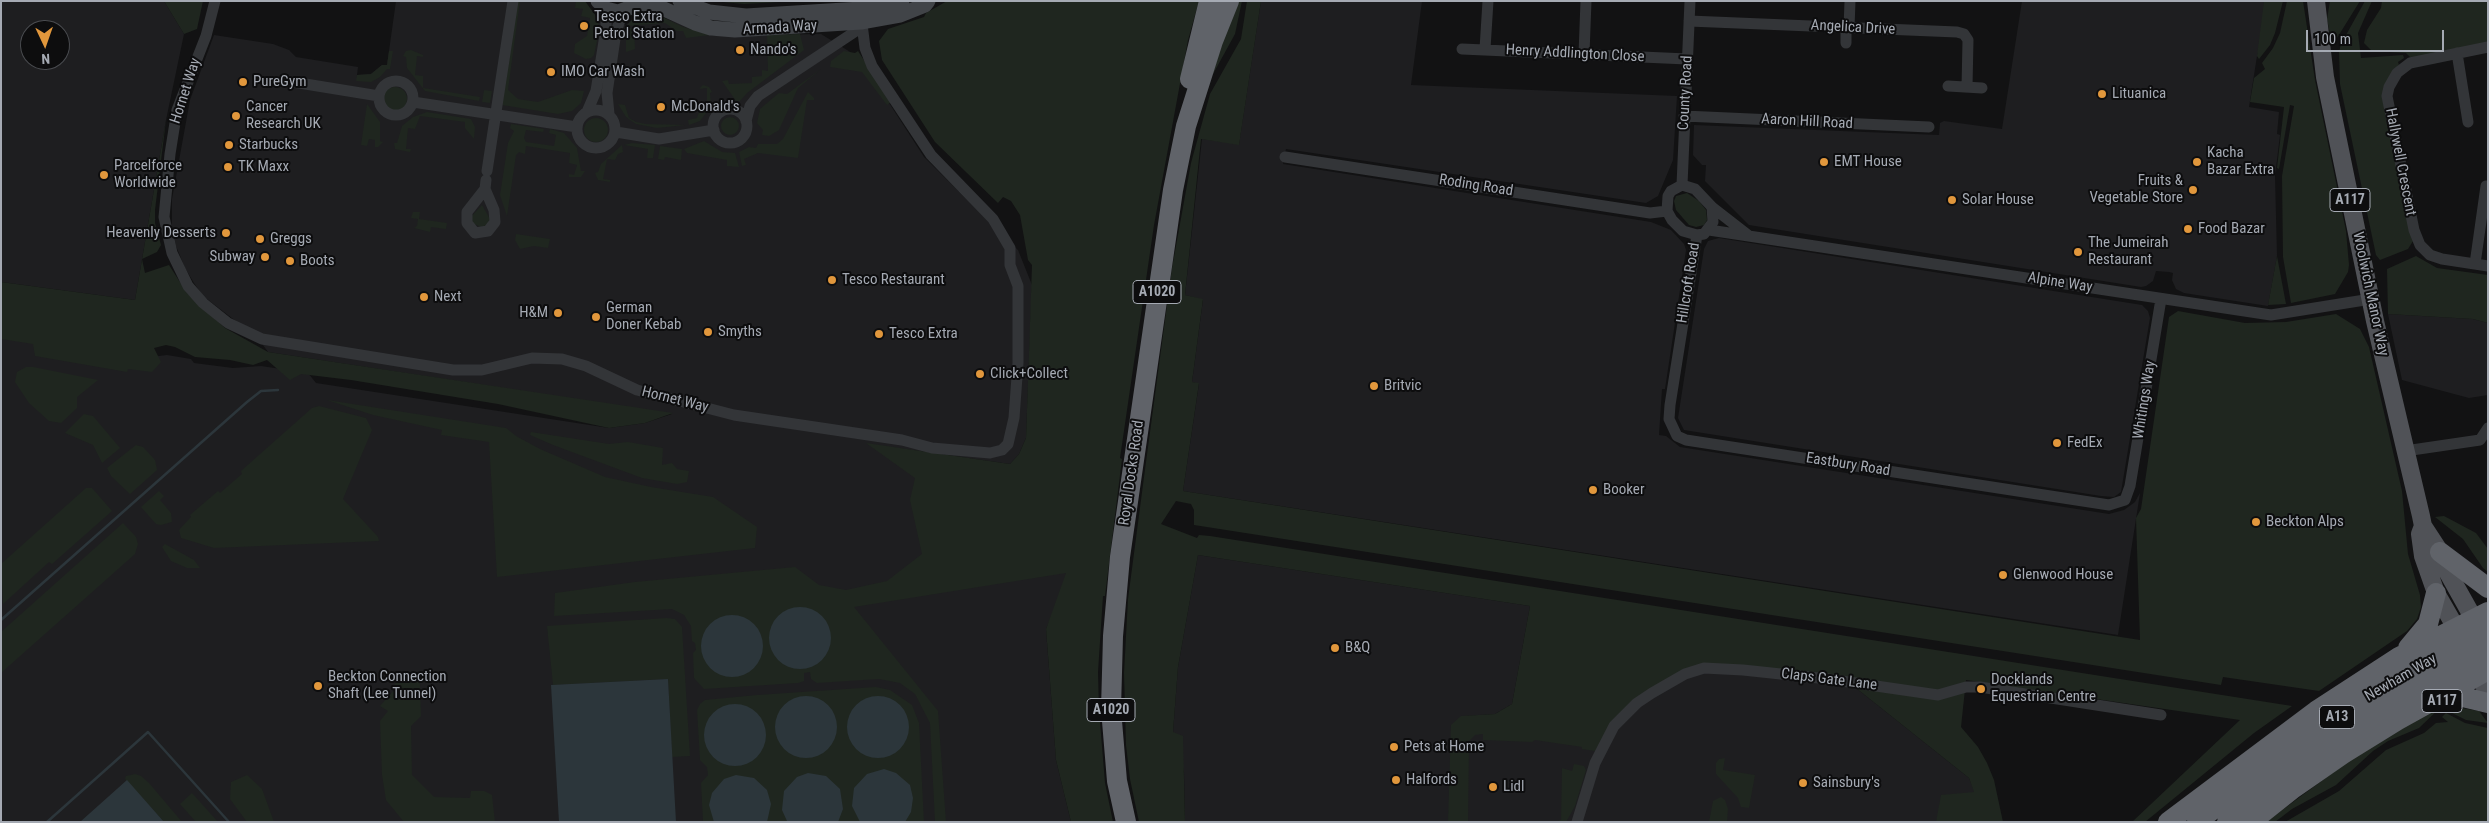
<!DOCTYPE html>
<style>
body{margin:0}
#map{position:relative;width:2489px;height:823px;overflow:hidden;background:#121213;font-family:"Roboto Condensed",sans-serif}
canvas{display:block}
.frame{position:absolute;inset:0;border:2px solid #a5aab3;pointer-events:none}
.north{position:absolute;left:20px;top:20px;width:50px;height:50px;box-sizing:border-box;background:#0d0d0e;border:1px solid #4a4c50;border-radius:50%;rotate:177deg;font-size:14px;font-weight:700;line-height:20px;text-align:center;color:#a5aab3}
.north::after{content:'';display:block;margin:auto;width:18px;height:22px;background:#e1973c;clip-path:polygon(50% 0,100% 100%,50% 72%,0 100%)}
.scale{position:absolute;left:2306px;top:30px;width:138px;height:22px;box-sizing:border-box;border:2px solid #a5aab3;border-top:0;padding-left:6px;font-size:15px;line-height:18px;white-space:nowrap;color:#a5aab3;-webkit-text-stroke:4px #0d0d0e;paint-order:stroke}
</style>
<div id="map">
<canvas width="2489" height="823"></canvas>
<div class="frame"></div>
<div class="north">N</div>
<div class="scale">100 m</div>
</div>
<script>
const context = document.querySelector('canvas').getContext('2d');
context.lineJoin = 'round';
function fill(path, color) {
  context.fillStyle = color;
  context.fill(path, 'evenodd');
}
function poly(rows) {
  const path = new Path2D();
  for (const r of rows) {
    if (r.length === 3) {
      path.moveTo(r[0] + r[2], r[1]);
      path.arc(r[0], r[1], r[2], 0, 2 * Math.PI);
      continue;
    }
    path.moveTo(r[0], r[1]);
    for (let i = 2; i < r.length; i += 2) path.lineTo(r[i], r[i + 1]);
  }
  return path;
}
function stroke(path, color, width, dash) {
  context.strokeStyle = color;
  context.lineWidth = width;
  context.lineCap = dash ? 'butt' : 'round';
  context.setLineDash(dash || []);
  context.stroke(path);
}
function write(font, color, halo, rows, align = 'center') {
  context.font = font + ' "Roboto Condensed",sans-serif';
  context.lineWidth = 4;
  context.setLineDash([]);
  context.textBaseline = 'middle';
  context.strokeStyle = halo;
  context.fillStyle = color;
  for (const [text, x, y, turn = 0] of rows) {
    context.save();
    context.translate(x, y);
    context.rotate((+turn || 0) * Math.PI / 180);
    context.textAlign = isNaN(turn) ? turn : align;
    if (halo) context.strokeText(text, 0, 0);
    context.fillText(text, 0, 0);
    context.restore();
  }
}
fill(poly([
 [1,1,164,1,184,34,166,120,135,300,1,282],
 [30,30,60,30,60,60,30,60],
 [396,1,584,1,598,19,626,25,639,14,648,12,713,36,821,34,860,58,924,157,1018,250,1032,285,1026,438,1019,454,1010,464,890,447,1107,485,1046,629,1056,760,1071,822,1,822,1,330,143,358,167,355,191,359,194,363,233,368,261,366,308,373,316,383,609,428,645,423,672,414,268,352,258,338,203,296,194,283,185,268,176,246,172,228,172,199,190,100,214,35,273,44,289,50,296,57,358,67,357,75,371,74,382,65,387,65],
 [1261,1,1422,1,1411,85,1677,96,1673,160,1658,196,1646,203,1286,149,1283,164,1651,222,1671,230,1684,244,1686,250,1665,389,1662,389,1659,435,1666,436,1680,447,2109,514,2124,510,2135,502,2140,493,2118,635,1183,491,1199,384,1192,382,1203,300,1185,295,1202,139,1239,144],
 [2022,1,2272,1,2257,56,2249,107,2279,112,2277,134,2280,135,2275,176,2277,256,2268,306,2184,293,2176,289,2172,280,2173,273,2169,272,2156,271,2153,281,2146,286,2141,287,1749,225,1705,181,1706,165,1702,165,1693,155,1694,125,1939,135,1940,123,1944,121,2002,129],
 [1719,238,2142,305,2148,311,2150,318,2121,492,2114,497,2101,496,1684,430,1678,418,1704,249,1708,241],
 [2388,314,2473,319,2488,323,2488,395,2469,398,2402,380],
 [1198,555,1530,606,1512,704,1495,714,1465,716,1620,714,1701,666,1856,688,1969,778,1987,822,1185,822,1184,772,1173,732,1178,667]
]), '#1e1e20');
fill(poly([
 [164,1,203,1,197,29,184,34],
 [518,1,520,1,508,90,518,99,538,102,572,90,584,91,581,103,572,111,558,114,502,105],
 [576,1,585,1,598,19,599,31,594,55,591,58,586,59,574,53,575,44,587,36,590,18,581,16,583,9,575,8],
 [712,1,799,1,744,4],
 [947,1,1199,1,1188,40,1154,225,1120,458,1122,459,1105,596,1103,596,1098,672,1099,710,1105,783,1113,822,1071,822,1056,760,1046,629,1066,573,854,607,938,711,946,822,935,822,930,723,915,694,900,683,879,679,817,683,811,679,810,672,804,673,804,681,798,683,704,689,694,678,693,653,696,650,695,643,692,641,691,626,684,615,672,609,554,616,555,593,635,582,795,567,819,585,846,590,887,581,922,554,910,500,915,478,866,443,1010,464,1019,454,1026,438,1032,265,1028,260,1020,215,1011,201,1003,197,998,203,935,142,882,60,879,41,888,29,924,17,926,13],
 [1235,1,1242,1,1235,34,1212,76],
 [1247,1,1261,1,1239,145,1201,139,1185,295,1203,299,1192,382,1199,383,1183,491,2140,640,2136,518,2141,509,2169,317,2178,311,2245,323,2286,322,2336,314,2360,329,2369,347,2402,491,2408,554,2420,595,2421,607,2417,619,2407,631,2319,691,2223,677,2221,685,1194,525,1194,510,1191,504,1176,501,1161,524,1197,538,1199,535,1210,536,2292,706,2254,733,2145,822,2132,822,2240,720,1966,680,1961,727,1978,747,1987,763,1994,780,2003,822,1936,822,1941,795,1974,792,1969,778,1856,688,1726,664,1656,686,1595,751,1582,749,1582,747,1535,740,1532,742,1483,740,1483,734,1475,735,1469,741,1468,822,1448,822,1451,725,1461,716,1495,714,1512,704,1530,606,1198,555,1178,667,1173,732,1183,736,1185,822,1139,822,1130,779,1126,745,1124,673,1128,599,1146,462,1172,268,1191,163,1210,94,1241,39],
 [2264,1,2283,1,2275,33,2270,45,2259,59,2257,56],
 [2287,1,2303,1,2315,80,2346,231,2349,265,2348,272,2335,294,2291,303,2283,257,2282,176,2294,106,2290,105,2279,169,2277,168,2284,107,2250,102,2254,78,2265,69,2262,63,2273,48,2280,33],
 [2330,1,2360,1,2337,38,2331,39,2327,19],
 [2365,1,2372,1,2358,33,2361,58,2403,55,2404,58,2398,62,2399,65,2389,77,2413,241,2408,249,2380,260,2376,255,2340,84,2339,52,2341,44],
 [2382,1,2488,1,2488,44,2411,58,2406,53,2372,51,2364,43,2367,30,2381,8],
 [652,12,683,27,710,35,686,38,683,31,677,31,665,23,627,26,635,16],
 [626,28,634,28,635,49,626,52],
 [800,34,804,50,747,93,740,101,736,101,722,81,728,80,729,84,752,83,752,77,762,76,762,70,768,71,767,35],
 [411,50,423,55,423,57,417,56,415,75,423,76,423,88,480,97,479,101,425,91,407,68,406,57,403,56,406,51],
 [389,51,393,51,390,69,387,69,380,77,371,82,356,81,357,75,371,74,382,65,387,65],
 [844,51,855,53,858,51,891,102,887,105,862,72,830,67,831,61],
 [821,69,798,88,779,130,769,136,762,135,763,130,757,123,760,109,779,93,787,94],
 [703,85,709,87,712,92,710,93,711,106,700,121,689,125,688,120,697,118,700,109,707,108,707,88,699,89],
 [395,99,12],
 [484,90,492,91,490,103,482,102],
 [808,92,814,98,814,100,807,100,798,158,758,153,744,159,746,165,742,166,739,152,749,147,756,148,758,144,777,144,783,139],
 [367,104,380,122,380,141,383,142,378,147,375,147,375,140,369,139,367,146,361,145],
 [618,104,625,105,629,118,636,122,646,124,685,125,657,128,636,124,626,117],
 [427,112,471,119,475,127,474,139,465,128,465,122,420,116,415,129,408,128,406,149,411,149,410,152,395,149,394,143,397,143,402,126,413,117],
 [730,126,9],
 [596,130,12],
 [166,120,155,210,155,223,161,245,157,252,142,259,145,273,169,265,187,293,225,328,268,352,673,413,645,423,609,428,498,404,351,380,301,374,290,380,267,360,253,365,230,360,195,357,175,347,166,345,154,348,161,362,152,372,128,369,127,372,35,356,33,344,1,339,1,282,135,300],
 [511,124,544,129,543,132,526,130,524,138,526,142,554,146,556,135,549,133,550,129,564,133,577,148,581,171,585,171,581,177,569,177,569,174,574,175,577,165,569,163,570,153,526,146,525,154,519,152,516,155,507,216,500,195,508,143,514,131,510,128],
 [704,141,722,152,735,153,739,167,727,166,727,160,687,153,684,149],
 [632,143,655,145,653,158,647,158,648,149,624,145],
 [622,145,623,152,618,154,615,160,607,159,603,179,610,180,610,182,598,180,595,173,598,172,601,164],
 [660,146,682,149,681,160,665,157,664,160,658,159],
 [1687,193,1699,201,1706,210,1707,220,1704,225,1696,227,1689,225,1676,210,1674,201,1676,196],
 [482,205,490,219,487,225,481,227,472,223,471,217],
 [413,212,420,212,419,219,447,223,446,229,431,227,430,232,414,228,417,226,418,219,411,218],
 [516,234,550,239,548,248,534,246,520,249,515,240],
 [2277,256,2286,304,2268,305],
 [2416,256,2437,268,2488,275,2488,323,2473,319,2388,314,2387,269],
 [26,367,33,367,98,380,77,397,77,408,61,423,49,421,29,403,15,382,17,372],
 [327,400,506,428,516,436,540,449,605,477,651,487,713,497,757,527,755,548,497,577,489,442,441,435,442,430,373,415],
 [319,406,366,418,372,430,343,499,378,537,379,541,214,548,181,538,179,530,191,517,190,515,218,491,220,493,242,474,241,471,312,408],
 [84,414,93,416,120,448,102,463,93,445,65,433],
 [531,432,609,444,628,442,663,448,662,465,672,463,677,469,689,471,687,482,677,484,642,478,553,445,530,435],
 [136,445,143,447,155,460,157,470,130,494,111,476,107,468],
 [86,488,92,488,112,511,52,564,49,562,3,604,1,564],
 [159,491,164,496,160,500,171,513,172,522,161,525,156,524,141,507],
 [2444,516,2476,533,2488,549,2488,572,2483,568,2463,539,2435,517],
 [123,523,136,537,138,544,135,554,1,673,1,632],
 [165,544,194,560,200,568,187,568,171,561,162,547],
 [667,618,675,619,682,627,690,756,672,757,668,679,553,685,547,626],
 [404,674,408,678,412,674,420,684,421,716,411,726,412,775,434,797,470,798,471,791,484,791,492,795,495,822,404,822,386,800,382,775,380,721,388,711,380,706,395,689,393,686],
 [876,687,890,690,912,705,919,723,924,822,703,822,701,783,708,775,707,767,700,760,697,710,700,704,705,700,757,695],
 [2443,705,2419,728,2388,741,2373,751,2336,785,2292,809,2275,822,2266,822,2369,746],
 [2456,707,2479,711,2488,723,2466,720,2448,711],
 [2446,713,2465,723,2488,728,2488,822,2285,822,2339,791,2386,750,2424,733,2436,723,2448,722,2442,717],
 [1725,758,1723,770,1755,775,1749,808,1741,807,1738,798,1716,774,1716,763,1719,759],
 [1574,764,1584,766,1586,770,1575,806,1566,822,1555,822,1561,820,1562,768,1572,771],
 [135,774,141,776,149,783,182,822,164,822,125,779,126,776],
 [247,775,262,789,274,822,247,822,230,799,231,782],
 [192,793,218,822,196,822,180,804],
 [1721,797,1725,800,1728,809,1727,822,1709,822,1713,801]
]), '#1f261f');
fill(poly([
 [800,638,31],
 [732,646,31],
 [668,679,676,822,559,822,551,685],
 [878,727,31],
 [806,727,31],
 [735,735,31],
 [884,769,896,773,910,785,913,798,911,812,905,822,860,822,852,806,854,788,867,774],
 [808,773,826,776,840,789,843,809,838,822,787,821,782,810,784,791,797,777],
 [736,775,754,778,767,790,771,804,767,822,714,822,709,805,712,793,724,779],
 [127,780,164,822,80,822]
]), '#2c363b');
stroke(poly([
 [1,620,247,402,261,391,278,390],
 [47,822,148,732,229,822]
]), '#2c363b', 2.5);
stroke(poly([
 [215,1,206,36,177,110,170,154,164,217,172,253,188,286,203,303,228,323,262,339,453,370,482,370,532,358,562,359,586,366,637,390,734,415,902,440,932,448,990,453,1002,450,1008,444,1014,418,1018,363,1018,286,1010,265,1010,248,993,219,931,155,872,66,865,48,861,16],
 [1689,21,1957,32,1964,34,1968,40,1967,87],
 [1849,28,1850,1],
 [1846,43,1846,28],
 [2488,47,2410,63,2397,73,2389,87,2387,96,2414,230,2420,245,2430,255,2442,259,2488,266],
 [1462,49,1687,59],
 [1485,49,1488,1],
 [2457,53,2468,122],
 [1584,54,1586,1],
 [396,98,17],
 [287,81,379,96],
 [1948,86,1982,88],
 [413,102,577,127],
 [730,126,17],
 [596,129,19],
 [587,112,596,91,606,29,606,21,601,6],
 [609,114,607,93,616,32,620,20,629,8],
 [1684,116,1929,127],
 [746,121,750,106,758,96,862,27],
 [616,132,659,139,714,130],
 [1285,157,1650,213,1667,211],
 [487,171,513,1],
 [1682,185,1690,1],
 [1682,185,1695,189,1712,207,1713,222,1704,234,1697,235,1683,231,1672,220,1667,211,1668,196,1671,191,1682,185],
 [485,189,467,212,467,223,475,233,488,231,495,222,494,210,485,189,486,180],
 [1712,207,1748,235],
 [1709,230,2271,315,2371,299],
 [1697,235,1670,405,1669,419,1677,436,1686,440,2109,505,2125,500,2130,486,2161,299],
 [2475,264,2486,186],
 [2405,451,2480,440,2488,428],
 [1577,822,1595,763,1614,726,1637,703,1652,693,1685,674,1704,668,1743,670,1828,679,1938,695,1966,687,1980,687,2161,715]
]), '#333538', 11);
stroke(poly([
 [598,1,606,9,618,12,629,8,634,1],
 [680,1,709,12,746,16,861,9,902,1],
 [632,4,655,5,695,23,711,28,735,30,861,22,900,15,925,5,928,1]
]), '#414448', 15);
stroke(poly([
 [2316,1,2325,77,2375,321,2421,516,2423,526,2440,552,2447,571,2480,630],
 [2423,526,2420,534,2423,556,2436,593,2456,628,2466,638],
 [2472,665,2488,692]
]), '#505257', 18);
stroke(poly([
 [1190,79,1209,1],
 [2440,552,2488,588],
 [2408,648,2428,624,2436,593],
 [2439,702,2463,697,2488,703],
 [1126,822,1117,781,1111,709,1113,636,1120,557,1173,190,1186,126,1213,41,1229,1],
 [2168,822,2316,711,2399,657,2488,612],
 [2197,822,2270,765,2349,708,2432,659,2488,630],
 [2227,822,2282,779,2359,724,2399,699,2488,650],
 [2251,822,2294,788,2343,754,2398,720,2488,670]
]), '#606369', 20);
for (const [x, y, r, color] of [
 [584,26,5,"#e1973c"],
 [740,50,5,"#e1973c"],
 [551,72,5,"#e1973c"],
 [243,82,5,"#e1973c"],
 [2102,94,5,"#e1973c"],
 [661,107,5,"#e1973c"],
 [236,116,5,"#e1973c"],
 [229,145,5,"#e1973c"],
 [1824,162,5,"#e1973c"],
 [2197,162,5,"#e1973c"],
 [228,167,5,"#e1973c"],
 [104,175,5,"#e1973c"],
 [2193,190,5,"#e1973c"],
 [1952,200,5,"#e1973c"],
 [2188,229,5,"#e1973c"],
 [226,233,5,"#e1973c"],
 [260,239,5,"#e1973c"],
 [2078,252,5,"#e1973c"],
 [265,257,5,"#e1973c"],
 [290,261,5,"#e1973c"],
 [832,280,5,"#e1973c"],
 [424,297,5,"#e1973c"],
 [558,313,5,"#e1973c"],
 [596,317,5,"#e1973c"],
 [708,332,5,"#e1973c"],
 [879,334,5,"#e1973c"],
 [980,374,5,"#e1973c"],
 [1374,386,5,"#e1973c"],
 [2057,443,5,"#e1973c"],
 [1593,490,5,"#e1973c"],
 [2256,522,5,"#e1973c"],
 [2003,575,5,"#e1973c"],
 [1335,648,5,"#e1973c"],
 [318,686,5,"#e1973c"],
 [1981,689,5,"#e1973c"],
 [1394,747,5,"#e1973c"],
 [1396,780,5,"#e1973c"],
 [1803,783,5,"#e1973c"],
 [1493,787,5,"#e1973c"]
]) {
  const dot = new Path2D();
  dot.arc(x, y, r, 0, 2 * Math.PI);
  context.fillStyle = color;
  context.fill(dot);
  stroke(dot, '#0d0d0e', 2);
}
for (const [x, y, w] of [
 [2350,200,40],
 [1157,292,48],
 [2442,701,40],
 [1111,710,48],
 [2337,717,35]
]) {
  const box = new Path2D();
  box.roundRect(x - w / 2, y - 11.5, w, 23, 4);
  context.fillStyle = '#0d0d0e';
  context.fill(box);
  stroke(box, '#a5aab3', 1);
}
write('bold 14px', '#a5aab3', null, [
 ["A117",2350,200],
 ["A1020",1157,292],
 ["A117",2442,701],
 ["A1020",1111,710],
 ["A13",2337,717]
]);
write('15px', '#a5aab3', '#0d0d0e', [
 ["Tesco Extra",594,17],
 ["Petrol Station",594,34],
 ["Nando's",750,50],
 ["IMO Car Wash",561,72],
 ["PureGym",253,82],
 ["Lituanica",2112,94],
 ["Cancer",246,107],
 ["Research UK",246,124],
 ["McDonald's",671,107],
 ["Starbucks",239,145],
 ["Kacha",2207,153],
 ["Bazar Extra",2207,170],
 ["EMT House",1834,162],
 ["Parcelforce",114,166],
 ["Worldwide",114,183],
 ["TK Maxx",238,167],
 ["Fruits &",2183,181,"right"],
 ["Vegetable Store",2183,198,"right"],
 ["Solar House",1962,200],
 ["Food Bazar",2198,229],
 ["Heavenly Desserts",216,233,"right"],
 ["Greggs",270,239],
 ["The Jumeirah",2088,243],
 ["Restaurant",2088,260],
 ["Subway",255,257,"right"],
 ["Boots",300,261],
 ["Tesco Restaurant",842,280],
 ["Next",434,297],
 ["German",606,308],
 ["Doner Kebab",606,325],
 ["H&M",548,313,"right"],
 ["Smyths",718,332],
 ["Tesco Extra",889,334],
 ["Click+Collect",990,374],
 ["Britvic",1384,386],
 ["FedEx",2067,443],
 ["Booker",1603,490],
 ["Beckton Alps",2266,522],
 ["Glenwood House",2013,575],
 ["B&Q",1345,648],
 ["Beckton Connection",328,677],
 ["Shaft (Lee Tunnel)",328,694],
 ["Docklands",1991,680],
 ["Equestrian Centre",1991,697],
 ["Pets at Home",1404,747],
 ["Halfords",1406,780],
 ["Sainsbury's",1813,783],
 ["Lidl",1503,787]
], 'left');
write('15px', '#a5aab3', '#0d0d0e', [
 ["Armada Way",780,28,-3],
 ["Angelica Drive",1853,28,3],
 ["Henry Addlington Close",1575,54,3],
 ["Hornet Way",186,91,-72],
 ["County Road",1686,93,-87],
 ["Aaron Hill Road",1807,122,3],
 ["Hallywell Crescent",2400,162,79],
 ["Roding Road",1476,186,9],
 ["Hillcroft Road",1689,283,-81],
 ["Alpine Way",2060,283,9],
 ["Woolwich Manor Way",2370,294,78],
 ["Hornet Way",675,400,14],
 ["Whitings Way",2145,400,-81],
 ["Eastbury Road",1848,465,9],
 ["Royal Docks Road",1132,473,-82],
 ["Newham Way",2401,678,-30],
 ["Claps Gate Lane",1829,680,7]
]);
</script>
